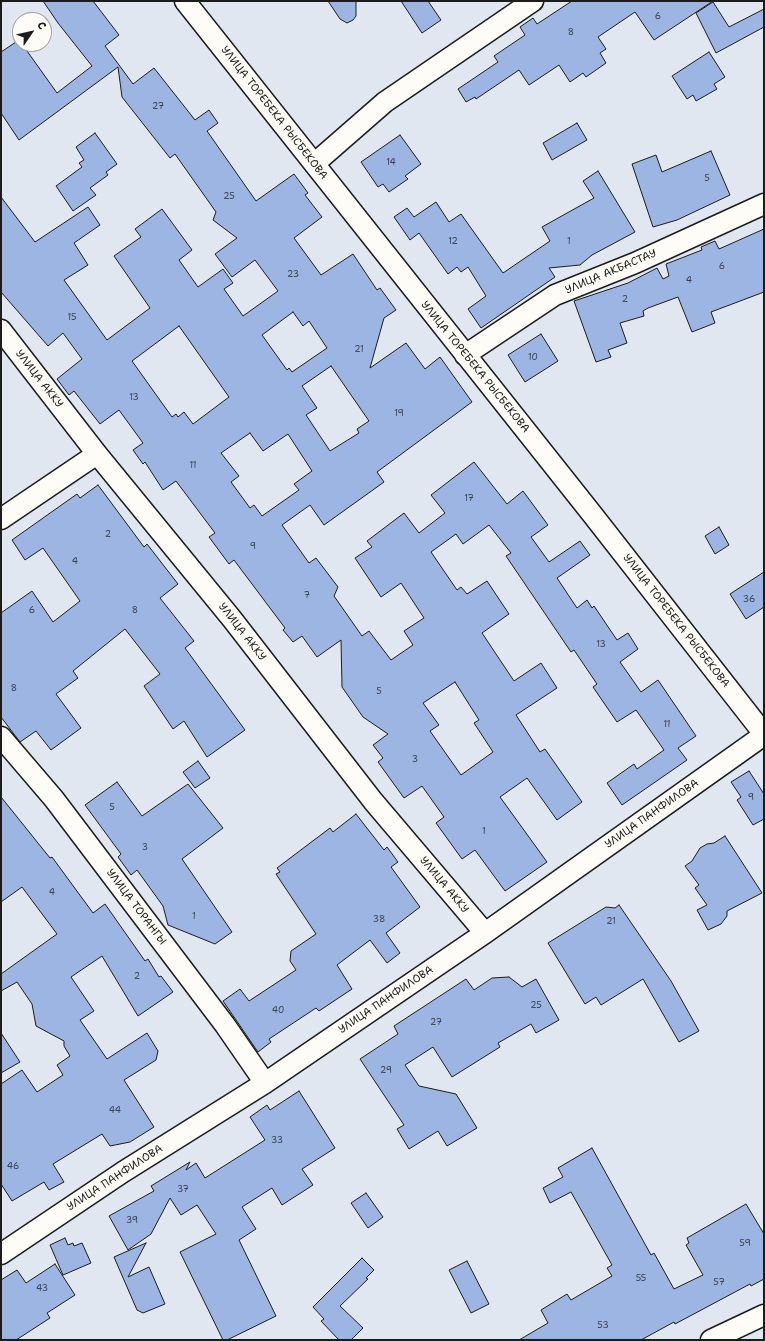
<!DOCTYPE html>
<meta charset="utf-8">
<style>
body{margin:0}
#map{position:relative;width:765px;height:1341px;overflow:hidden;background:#e0e7f1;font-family:"Shantell Sans",sans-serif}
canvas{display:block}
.frame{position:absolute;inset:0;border:2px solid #1c1c1c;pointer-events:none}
.north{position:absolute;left:12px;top:12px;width:40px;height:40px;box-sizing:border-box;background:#fdfcf7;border:1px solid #a3a29f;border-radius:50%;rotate:56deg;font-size:11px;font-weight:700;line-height:16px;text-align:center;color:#1c1c1c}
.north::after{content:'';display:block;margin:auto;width:14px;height:18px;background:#1c1c1c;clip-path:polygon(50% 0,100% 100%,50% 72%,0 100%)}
</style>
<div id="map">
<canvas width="765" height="1341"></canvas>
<div class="frame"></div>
<div class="north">С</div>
</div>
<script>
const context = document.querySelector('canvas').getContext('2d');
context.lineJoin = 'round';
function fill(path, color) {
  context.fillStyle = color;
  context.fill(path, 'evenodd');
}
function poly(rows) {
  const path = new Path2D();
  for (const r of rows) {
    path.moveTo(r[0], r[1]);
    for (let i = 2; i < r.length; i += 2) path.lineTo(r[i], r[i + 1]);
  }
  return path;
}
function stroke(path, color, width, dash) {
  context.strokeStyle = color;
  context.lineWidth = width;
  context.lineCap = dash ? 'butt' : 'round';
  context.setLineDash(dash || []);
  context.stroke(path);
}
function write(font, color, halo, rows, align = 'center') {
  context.font = font + ' "Shantell Sans",sans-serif';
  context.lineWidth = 3;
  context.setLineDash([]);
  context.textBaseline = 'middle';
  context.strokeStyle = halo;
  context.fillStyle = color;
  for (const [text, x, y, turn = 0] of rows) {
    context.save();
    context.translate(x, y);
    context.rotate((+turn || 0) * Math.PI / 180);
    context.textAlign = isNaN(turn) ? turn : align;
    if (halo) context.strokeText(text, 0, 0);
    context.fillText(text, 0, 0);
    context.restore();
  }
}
const building = poly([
 [43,1,93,1,119,35,105,46,133,84,154,68,195,120,209,110,218,123,207,131,256,201,294,174,308,193,305,195,322,217,294,238,321,275,353,254,377,290,380,288,396,310,384,318,370,368,406,343,425,369,440,357,472,402,377,472,384,482,324,525,310,505,282,525,309,563,316,558,338,587,334,596,362,636,369,631,391,660,413,645,404,631,424,618,401,583,381,597,355,558,372,547,367,541,404,513,419,533,445,513,431,495,474,462,507,504,523,491,548,525,531,537,549,562,580,541,590,555,557,578,577,608,587,600,592,608,594,606,617,640,628,633,638,649,620,662,641,692,658,680,696,736,678,748,687,760,622,805,607,783,634,764,637,769,664,750,636,710,617,722,593,687,597,684,574,650,571,652,506,556,511,553,489,525,463,544,456,534,431,552,457,590,461,587,467,594,487,581,509,614,482,633,514,681,541,663,557,688,516,715,540,752,545,749,582,802,557,820,527,778,500,797,547,862,505,891,475,850,462,859,436,823,444,817,422,786,404,798,378,762,383,758,373,745,388,734,363,717,342,687,341,640,317,657,302,636,293,642,283,630,285,628,234,560,229,564,209,537,215,533,176,481,163,490,145,462,143,464,133,450,143,443,119,410,100,424,74,391,69,395,57,379,82,359,63,333,48,346,1,292,1,197,35,242,88,207,100,225,74,243,88,265,64,280,107,340,150,308,114,256,141,237,135,229,162,209,192,250,179,260,198,287,223,269,233,283,224,289,243,316,278,291,255,260,232,277,215,254,237,238,213,220,216,212,175,154,170,158,122,97,118,67,19,140,1,113,1,52,19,40,20,44,22,44,57,93,92,66,58,23,43,1],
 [293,312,303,326,309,321,327,348,292,372,289,368,287,370,262,335,293,312],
 [179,326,229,397,193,424,184,412,178,417,176,414,172,417,132,361,179,326],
 [331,366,369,421,357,429,359,433,330,451,306,415,317,408,302,386,331,366],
 [250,433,263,451,288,434,312,471,294,484,299,490,262,516,254,505,250,508,231,482,239,476,221,453,250,433],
 [455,682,479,720,474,723,493,752,461,775,430,731,439,725,423,703,455,682],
 [328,1,356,1,356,16,353,20,347,23,340,19,328,1],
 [401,1,428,1,441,20,422,33,401,1],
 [572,1,713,1,654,40,635,12,598,37,606,49,600,53,606,63,586,77,583,73,570,82,559,65,529,85,519,70,476,99,475,97,466,102,458,89,498,62,494,56,525,35,520,27,533,18,537,24,572,1],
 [713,2,729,27,764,9,764,27,716,53,696,13,713,2],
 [709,52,725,77,714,84,717,89,696,101,693,95,687,99,672,76,709,52],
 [577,123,587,140,552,160,543,143,577,123],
 [95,133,117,164,106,172,108,175,90,188,96,195,73,211,56,186,82,167,79,163,84,160,76,147,95,133],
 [400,135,421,164,405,176,408,179,389,192,383,184,378,187,361,162,400,135],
 [711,151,730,195,677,220,653,227,632,164,656,155,662,172,711,151],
 [598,171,635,232,592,255,580,265,549,268,555,277,481,328,468,309,486,296,468,267,461,272,457,267,448,274,419,233,410,240,394,217,407,208,414,217,436,202,449,222,461,214,503,273,550,241,542,227,594,198,583,181,598,171],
 [764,229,764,292,711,312,715,323,692,332,678,297,648,308,643,311,644,316,620,323,627,343,608,350,611,357,596,362,574,301,628,283,657,268,663,279,669,276,666,264,702,250,701,247,715,241,719,249,764,229],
 [541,334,558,361,525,382,508,355,541,334],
 [98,485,144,547,147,544,178,584,160,598,194,641,185,648,245,730,207,757,184,721,173,729,144,686,160,674,125,629,73,671,78,678,56,694,81,728,51,750,36,731,20,742,1,717,1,613,32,591,53,622,80,601,43,548,25,560,12,540,77,494,80,498,98,485],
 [719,527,729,545,715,554,705,536,719,527],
 [764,572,764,607,746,619,730,594,764,572],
 [198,761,210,778,195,788,183,772,198,761],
 [749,771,764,794,764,819,753,825,737,800,741,797,731,782,749,771],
 [117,782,142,816,188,784,223,828,182,859,232,932,215,944,168,925,163,906,137,870,131,875,118,857,121,854,85,805,117,782],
 [1,797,50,858,52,857,93,913,105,904,145,961,148,959,159,977,161,976,173,992,138,1016,102,956,71,977,94,1011,80,1020,107,1059,147,1033,158,1051,156,1060,124,1080,154,1127,130,1142,110,1146,102,1134,53,1164,64,1182,49,1190,44,1182,12,1201,1,1184,1,1084,22,1070,37,1092,63,1075,57,1065,70,1056,64,1046,64,1041,36,1026,32,1004,17,982,1,991,1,974,57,934,22,887,1,902,1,797],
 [356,814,384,850,387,847,398,862,391,867,420,907,386,933,400,953,387,963,370,940,337,965,352,989,319,1011,316,1008,269,1039,271,1042,258,1052,223,1001,240,989,249,1001,296,970,290,961,291,951,316,934,276,874,280,872,277,868,330,828,333,832,356,814],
 [725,836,762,893,727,911,727,916,721,924,708,930,697,910,707,905,695,888,699,885,685,866,692,861,700,848,707,844,714,843,725,836],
 [619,905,671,981,699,1031,679,1042,643,979,601,1005,596,997,585,1004,548,943,606,907,615,908,619,905],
 [509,977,522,987,536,979,559,1020,536,1033,531,1024,498,1043,500,1047,452,1077,433,1047,405,1065,419,1086,456,1094,477,1128,447,1146,438,1131,409,1149,397,1129,404,1125,360,1059,398,1034,394,1026,466,979,474,990,492,978,509,977],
 [1,1033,20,1062,1,1073,1,1033],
 [299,1091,335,1148,302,1169,313,1185,282,1205,272,1188,242,1207,256,1229,239,1240,276,1316,227,1340,223,1340,180,1252,216,1234,197,1205,181,1215,170,1198,151,1234,128,1250,109,1216,154,1191,151,1186,190,1162,186,1170,196,1163,205,1178,265,1140,250,1117,267,1105,270,1110,299,1091],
 [592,1148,651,1255,654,1253,674,1289,703,1275,686,1245,689,1243,687,1238,746,1204,764,1234,764,1279,751,1286,750,1284,675,1324,674,1322,641,1340,519,1340,548,1323,541,1310,567,1294,571,1300,612,1276,607,1268,612,1265,571,1192,550,1203,543,1188,563,1177,558,1168,592,1148],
 [366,1193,383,1217,368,1228,351,1203,366,1193],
 [65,1238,68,1245,73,1243,74,1246,82,1243,91,1263,63,1275,50,1245,65,1238],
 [146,1243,128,1277,149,1267,165,1304,143,1313,137,1310,114,1257,146,1243],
 [362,1258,374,1270,366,1278,368,1279,340,1306,363,1328,351,1340,339,1340,321,1321,324,1319,313,1307,362,1258],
 [467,1261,489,1304,471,1313,449,1270,467,1261],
 [55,1264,75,1295,47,1313,50,1318,16,1340,1,1340,1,1280,17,1270,26,1283,55,1264]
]);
fill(building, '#9cb5e2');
stroke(building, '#1c1c1c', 1);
const minor = poly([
 [185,1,592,514,764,734],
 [314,164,385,102,533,1],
 [1,330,97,454,232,619,373,801,485,933],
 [465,355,555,295,635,263,764,204],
 [1,519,97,454],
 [1,737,54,799,225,1025,265,1083],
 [1,1254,123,1172,265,1083,485,933,764,735],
 [711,1340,764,1315]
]);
stroke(minor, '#1c1c1c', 23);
stroke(minor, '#fdfcf7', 20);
write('9px', '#3c424e', null, [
 ["6",658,17],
 ["8",571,33],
 ["27",158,107],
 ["14",391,163],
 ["5",707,179],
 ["25",229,197],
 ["12",453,242],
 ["1",569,242],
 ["6",722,267],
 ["23",293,275],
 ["4",689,281],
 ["2",625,300],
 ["15",72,318],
 ["21",359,350],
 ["10",533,358],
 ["13",134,398],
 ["19",399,414],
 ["11",193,466],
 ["17",469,499],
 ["2",108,535],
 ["9",253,547],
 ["4",75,562],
 ["7",307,596],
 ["36",749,600],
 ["6",32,611],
 ["8",135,611],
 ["13",601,645],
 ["8",14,689],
 ["5",379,692],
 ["11",667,725],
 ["3",415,760],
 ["9",751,798],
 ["5",112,808],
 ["1",484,832],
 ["3",145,848],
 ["4",52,893],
 ["1",194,917],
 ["38",379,920],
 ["21",611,922],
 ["2",137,977],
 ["25",536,1006],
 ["40",278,1011],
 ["27",436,1023],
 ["29",386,1071],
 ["44",115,1111],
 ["33",277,1141],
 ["46",13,1167],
 ["37",183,1190],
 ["39",132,1221],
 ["59",745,1244],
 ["55",641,1279],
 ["57",719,1283],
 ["43",42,1289],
 ["53",603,1326]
]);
write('11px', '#1c1c1c', '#fdfcf7', [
 ["УЛИЦА ТОРЕБЕКА РЫСБЕКОВА",274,113,52],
 ["УЛИЦА АКБАСТАУ",611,272,-23],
 ["УЛИЦА ТОРЕБЕКА РЫСБЕКОВА",475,367,51],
 ["УЛИЦА АККУ",39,379,52],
 ["УЛИЦА ТОРЕБЕКА РЫСБЕКОВА",676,621,52],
 ["УЛИЦА АККУ",242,632,52],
 ["УЛИЦА ПАНФИЛОВА",652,814,-35],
 ["УЛИЦА АККУ",444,885,50],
 ["УЛИЦА ТОРАНГЫ",136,907,53],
 ["УЛИЦА ПАНФИЛОВА",386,1000,-34],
 ["УЛИЦА ПАНФИЛОВА",115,1178,-33]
]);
</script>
